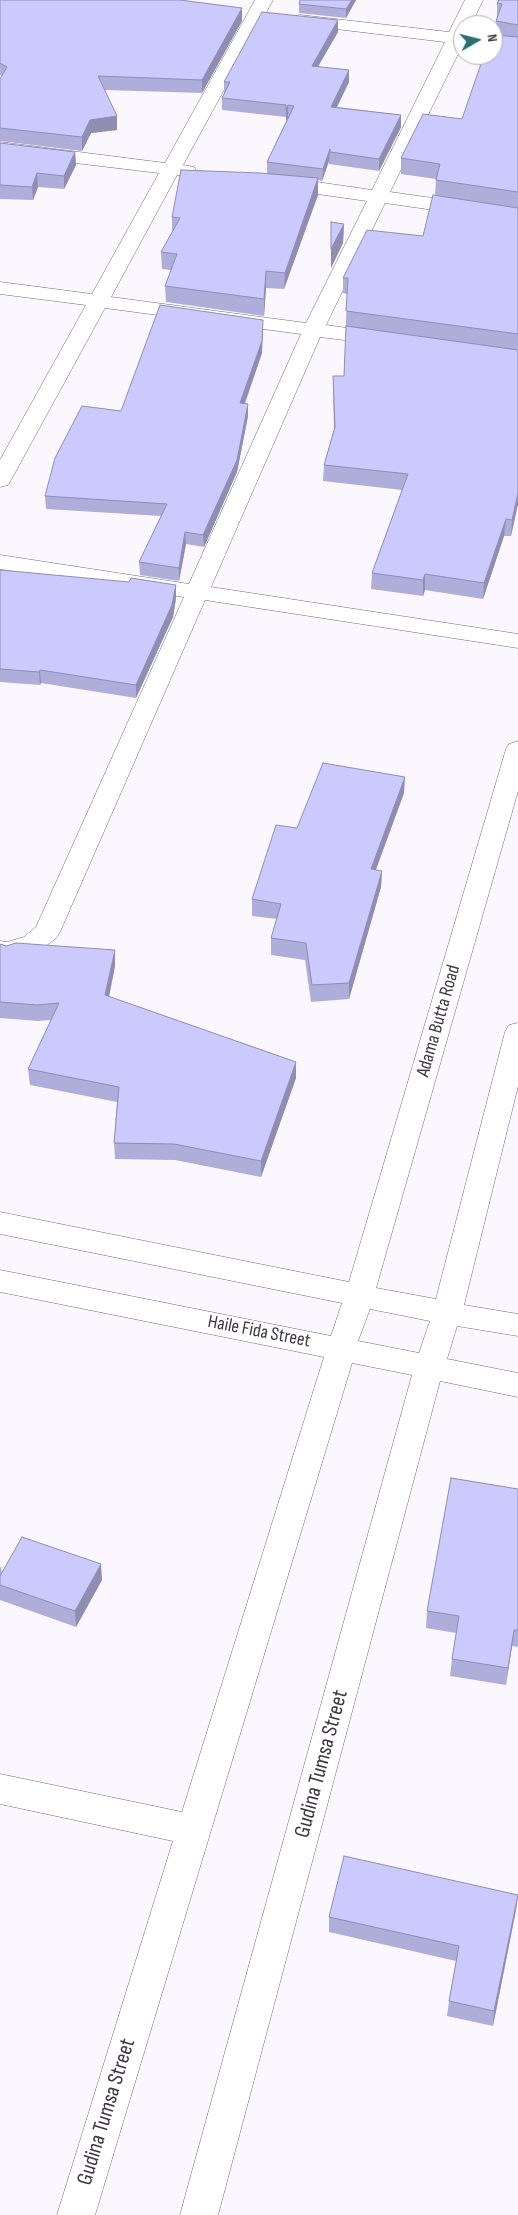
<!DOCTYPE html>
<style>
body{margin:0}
#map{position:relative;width:518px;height:2215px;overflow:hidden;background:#fbf7fe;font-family:"Sofia Sans Condensed",sans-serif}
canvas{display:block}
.north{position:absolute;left:453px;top:15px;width:50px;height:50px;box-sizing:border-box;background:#fff;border:1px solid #b1afb1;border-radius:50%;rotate:82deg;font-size:14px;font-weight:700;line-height:20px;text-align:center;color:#3b373d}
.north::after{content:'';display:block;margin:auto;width:18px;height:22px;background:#277271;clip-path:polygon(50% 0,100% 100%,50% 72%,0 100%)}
</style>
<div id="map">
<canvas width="518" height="2215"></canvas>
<div class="north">N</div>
</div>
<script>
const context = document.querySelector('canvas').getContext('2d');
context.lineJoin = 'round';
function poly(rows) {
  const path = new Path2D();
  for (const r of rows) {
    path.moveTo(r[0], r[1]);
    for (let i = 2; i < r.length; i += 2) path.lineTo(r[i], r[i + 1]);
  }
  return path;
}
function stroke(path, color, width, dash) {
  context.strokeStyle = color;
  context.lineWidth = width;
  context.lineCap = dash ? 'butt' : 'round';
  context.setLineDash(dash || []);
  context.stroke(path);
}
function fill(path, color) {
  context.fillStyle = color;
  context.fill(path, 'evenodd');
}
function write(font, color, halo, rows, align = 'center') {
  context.font = font + ' "Sofia Sans Condensed",sans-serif';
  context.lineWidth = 4;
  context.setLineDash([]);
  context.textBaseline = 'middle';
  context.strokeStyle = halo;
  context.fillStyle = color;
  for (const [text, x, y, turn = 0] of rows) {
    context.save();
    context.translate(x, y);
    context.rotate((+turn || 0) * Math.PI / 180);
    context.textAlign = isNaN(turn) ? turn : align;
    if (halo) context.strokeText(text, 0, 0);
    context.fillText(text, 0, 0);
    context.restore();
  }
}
const minor = poly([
 [255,0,273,0,183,165,194,167,196,171,194,175,187,177,177,175,111,297,306,323,367,201,282,189,275,187,272,183,275,179,282,177,372,190,445,42,294,24,291,20,294,16,300,15,449,32,465,0,483,0,471,25,463,25,463,44,390,192,518,210,518,222,385,203,326,325,383,333,390,335,393,339,390,343,383,345,320,337,211,587,518,634,518,648,205,600,60,932,56,938,42,949,8,960,0,959,0,941,7,942,24,937,36,927,184,597,0,569,0,555,189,584,301,334,105,308,11,480,8,485,0,487,0,460,86,305,0,294,0,282,92,294,159,173,0,154,0,142,165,163,255,0],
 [518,741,518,791,376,1288,436,1299,505,1032,509,1025,518,1023,518,1086,464,1305,518,1314,518,1336,457,1326,447,1359,518,1373,518,1397,440,1381,218,2215,180,2215,412,1375,352,1363,95,2215,57,2215,173,1841,0,1804,0,1774,182,1812,324,1357,0,1292,0,1270,331,1336,342,1303,0,1234,0,1212,349,1282,506,749,509,744,518,741],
 [370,1309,430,1321,419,1353,358,1341,370,1309]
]);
stroke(minor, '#706976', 1);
fill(minor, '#fff');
fill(poly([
 [0,0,242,21,202,93,104,90,117,116,117,130,91,133,82,151,0,141,0,79,2,76,0,75],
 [356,0,346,18,299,13,299,4],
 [518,0,518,504,511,536,504,536,483,599,425,590,423,596,371,589,372,573,402,490,323,481,324,465,334,430,333,392,333,376,344,376,347,294,343,293,343,278,423,236,435,196,436,179,401,174,401,158,462,119,494,35,495,35,496,21,497,18,497,3],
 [338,32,318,66,349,82,337,107,401,115,401,127,379,171,329,164,329,161,322,181,318,180,318,195,284,289,266,288,264,316,166,302,165,286,171,270,162,269,161,252,172,232,172,217,267,174,267,162,288,117,286,122,286,117,222,110,222,98,224,94,224,82],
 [0,143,75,152,76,165,64,189,38,187,33,200,0,199],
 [331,222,344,224,343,243,331,268],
 [263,320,262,353,245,404,248,416,237,472,204,547,186,544,179,581,140,575,139,562,161,516,46,509,45,496,121,411],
 [0,570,176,598,173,617,136,698,41,683,40,685,0,682],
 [404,793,376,870,382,871,381,887,349,999,311,1002,305,960,271,955,271,938,277,919,252,916,252,899,297,828],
 [0,944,6,946,115,950,115,966,109,997,296,1062,296,1078,261,1177,175,1160,115,1159,114,1143,117,1102,30,1085,28,1069,51,1020,38,1021,0,1018],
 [518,1489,518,1647,512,1646,506,1685,450,1676,452,1659,456,1633,426,1628,427,1611],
 [0,1567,1,1567,2,1573,102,1580,76,1627,0,1600],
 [518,1895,516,1910,493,2026,447,2016,449,2001,456,1961,329,1932,329,1917]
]), '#afadda');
fill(poly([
 [352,0,356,0,346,18,346,9],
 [242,8,242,21,202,93,202,80],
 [338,20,338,32,312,77,312,66],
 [349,70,349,82,331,119,331,107],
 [288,105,288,117,286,122,286,110],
 [401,115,401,127,379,171,379,159],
 [117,116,117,130,91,133,82,151,82,137,90,120],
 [330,149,329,161,322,181,323,169],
 [75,152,76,165,64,189,64,176],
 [37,173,38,187,33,200,32,187],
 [318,178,318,195,284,289,285,273],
 [344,224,343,243,331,268,331,249],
 [266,271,266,288,264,316,264,299],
 [263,320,262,353,240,416,240,403],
 [248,404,248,416,237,472,204,547,203,535],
 [518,493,518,504,511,536,512,520],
 [506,519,504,536,483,599,484,583],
 [185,532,186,544,179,581,179,568],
 [425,574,425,590,423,596,423,580],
 [176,585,176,598,173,617,136,698,136,685],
 [40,670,41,683,40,685,39,672],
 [405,777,404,793,370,885,371,869],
 [382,871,381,887,349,999,349,983],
 [115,950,115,966,106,1011,105,995],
 [296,1062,296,1078,261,1177,261,1161],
 [101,1564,102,1580,76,1627,75,1611],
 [514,1630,512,1646,506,1685,508,1668],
 [518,1895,516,1910,493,2026,494,2011]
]), '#8f8db2');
const building = poly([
 [0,0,180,0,242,8,202,80,98,76,117,116,90,120,82,137,0,128,0,79,7,67,0,63,0,0],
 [300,0,352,0,346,9,299,4,300,0],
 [499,0,518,0,518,25,496,21,502,4,497,3,499,0],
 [262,12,338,20,312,66,349,70,331,107,401,115,379,159,330,152,330,149,323,169,267,162,294,106,288,105,286,110,286,105,222,98,230,82,224,82,262,12],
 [493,34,494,35,518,37,518,192,436,180,440,164,401,158,423,114,462,119,484,55,493,55,493,34],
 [0,143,75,152,64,176,37,173,32,187,0,185,0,143],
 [181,170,260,173,318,178,285,273,266,271,264,299,165,286,177,254,161,252,180,218,172,217,181,170],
 [433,195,518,208,518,334,346,311,348,278,343,278,367,230,423,236,433,195],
 [331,222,344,224,331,249,331,222],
 [160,305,263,320,262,341,240,403,248,404,237,460,203,535,185,532,179,568,139,562,167,504,45,496,55,458,82,406,121,411,160,305],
 [346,326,518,350,518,493,512,520,506,519,484,583,425,574,423,580,372,573,408,474,324,465,335,427,333,376,344,376,346,326],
 [0,570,129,582,131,578,176,585,172,605,136,685,40,670,39,672,0,669,0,570],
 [323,763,405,777,371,869,382,871,349,983,312,985,306,943,271,938,281,904,252,899,276,825,297,828,323,763],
 [16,943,115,950,105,995,296,1062,261,1161,174,1144,114,1143,119,1087,28,1069,59,1003,37,1005,0,1002,0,944,6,946,16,943],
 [451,1478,518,1489,518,1630,514,1630,508,1668,452,1659,459,1616,427,1611,451,1478],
 [22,1537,101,1564,75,1611,0,1585,0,1576,22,1537],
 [344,1856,518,1895,494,2011,449,2001,459,1946,329,1917,344,1856]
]);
fill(building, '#ccc9fe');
stroke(building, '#8f8db2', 1);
write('19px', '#3b373d', '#fff', [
 ["Adama Butta Road",439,1021,-74],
 ["Haile Fida Street",259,1332,11]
]);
write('22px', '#3b373d', '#fff', [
 ["Gudina Tumsa Street",322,1764,-75],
 ["Gudina Tumsa Street",107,2112,-73]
]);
</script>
